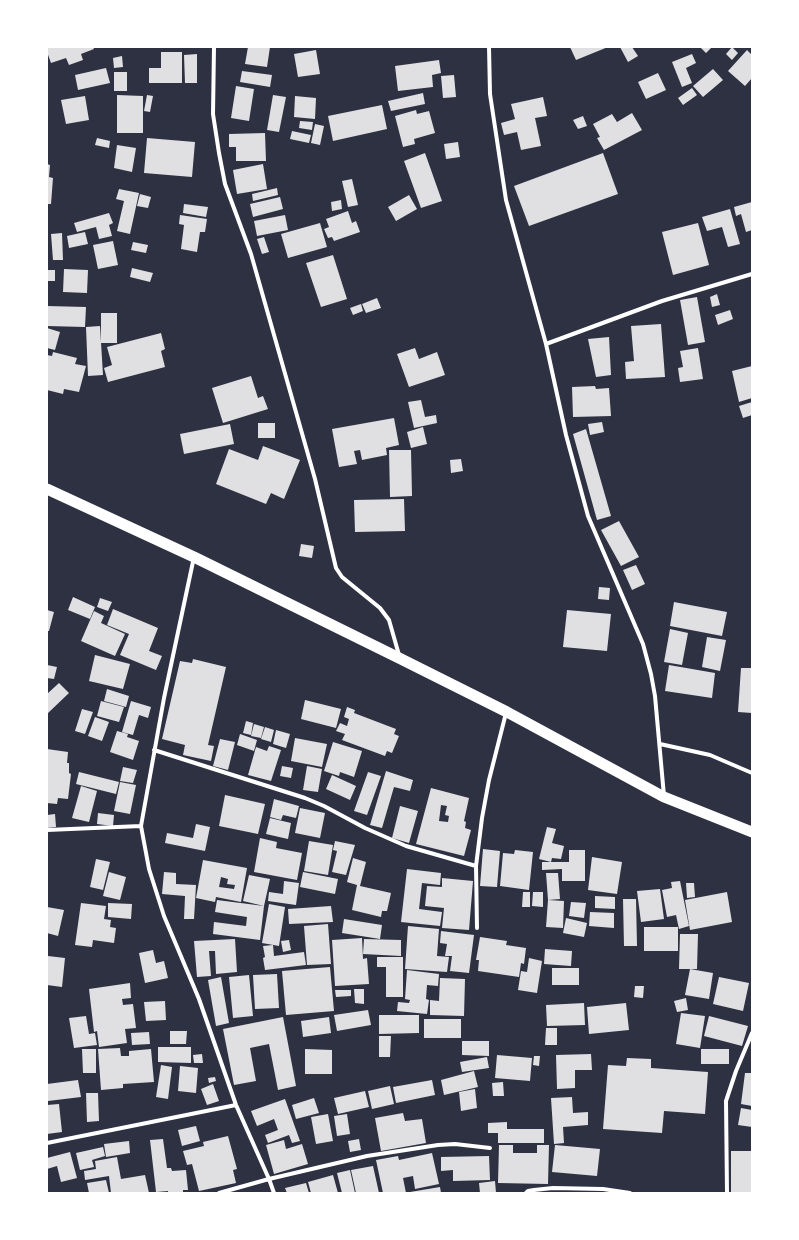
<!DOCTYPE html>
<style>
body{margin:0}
#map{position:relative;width:799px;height:1240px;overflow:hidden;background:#2d3142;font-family:"Sofia Sans Condensed",sans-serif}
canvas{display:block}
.frame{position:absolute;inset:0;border:48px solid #fff;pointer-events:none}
</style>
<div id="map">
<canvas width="799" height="1240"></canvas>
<div class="frame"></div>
</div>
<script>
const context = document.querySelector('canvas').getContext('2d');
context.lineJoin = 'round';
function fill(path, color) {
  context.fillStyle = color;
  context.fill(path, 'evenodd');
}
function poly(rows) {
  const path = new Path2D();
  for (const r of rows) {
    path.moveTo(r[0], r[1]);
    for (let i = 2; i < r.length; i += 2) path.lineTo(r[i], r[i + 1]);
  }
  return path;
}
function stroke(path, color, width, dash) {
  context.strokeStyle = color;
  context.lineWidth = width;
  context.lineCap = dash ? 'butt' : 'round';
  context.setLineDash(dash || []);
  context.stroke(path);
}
fill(poly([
 [47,47,93,47,94,49,81,54,83,60,69,65,66,58,51,63,47,52],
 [248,47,270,47,267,67,245,64],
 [570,47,608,47,576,60],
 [620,47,632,47,638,56,628,62],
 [700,47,712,47,706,53],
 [732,47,738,53,732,60,726,54],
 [316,50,320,74,298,77,294,54],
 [747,50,752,55,752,78,745,86,728,71],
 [161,52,182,52,182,83,149,83,149,68,161,68],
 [197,54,197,83,185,83,184,55],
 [692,54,696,63,686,68,692,83,682,87,672,62],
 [122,56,123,67,114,68,113,58],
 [439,60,441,73,432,75,433,87,398,91,395,66],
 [106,68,110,83,78,90,75,75],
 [713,69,723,80,703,97,693,86],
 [242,71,272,75,270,87,240,82],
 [114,72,127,72,127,91,114,91],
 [658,73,666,90,646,99,638,82],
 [454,75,456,97,443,98,441,76],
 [236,86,254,89,249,121,231,118],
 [692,88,697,95,683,105,678,98],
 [423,93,425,104,391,111,388,101],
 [117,95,143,96,143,133,117,133],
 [147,95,153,96,150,112,144,111],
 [273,95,286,97,279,132,267,130],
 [85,96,89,120,66,124,61,100],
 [295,96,316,98,315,119,294,117],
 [543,97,547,116,535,118,541,146,521,150,517,132,504,135,501,123,515,119,511,104],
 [382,105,387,129,333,141,328,116],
 [416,110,417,114,429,111,435,133,414,139,415,144,403,147,395,116],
 [632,113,642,130,604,150,597,138,600,137,593,124,612,114,617,122],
 [583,116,587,126,578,129,573,120],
 [300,121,313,122,312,130,299,128],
 [315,124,324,126,320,145,311,143],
 [292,131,311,135,309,143,290,139],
 [265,133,266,161,236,161,236,147,229,147,229,134],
 [97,138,110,141,109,148,95,145],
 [147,138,195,142,192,177,144,173],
 [458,142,460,157,446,159,444,144],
 [117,145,136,148,132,172,114,168],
 [425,153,442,201,421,208,404,161],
 [603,153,618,194,529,226,514,186],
 [47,164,50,165,49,177,53,178,51,204,47,204],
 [263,164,267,189,237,194,233,170],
 [352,179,358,205,348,207,342,181],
 [277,188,278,195,253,201,252,194],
 [119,189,139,193,130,234,117,231,124,201,116,199],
 [140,194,151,197,148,208,137,206],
 [409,195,417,209,396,221,388,207],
 [280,197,283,209,253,217,250,204],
 [341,200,342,209,332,211,331,202],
 [752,202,752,230,746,232,741,214,736,216,734,207],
 [184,204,208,207,206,217,183,213],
 [730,209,740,244,728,247,722,227,707,231,702,217],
 [348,211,352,223,356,221,360,232,334,241,332,237,328,238,324,229,329,227,326,219],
 [109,213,113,223,109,225,112,236,99,239,96,227,77,232,74,223],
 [180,215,207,219,205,232,200,232,197,252,181,249,184,225,179,224],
 [285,215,288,230,257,236,254,221],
 [320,223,327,247,288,258,281,234],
 [698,223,709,265,673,275,662,232],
 [85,232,88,244,69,248,67,236],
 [62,233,63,260,53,260,51,234],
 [264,237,269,252,262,254,257,239],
 [113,241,118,265,98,269,93,245],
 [133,242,148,245,146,253,131,250],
 [333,255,347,299,321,307,306,263],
 [132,268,153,273,150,282,130,277],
 [64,269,88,270,87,293,63,292],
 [47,270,55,270,55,281,47,281],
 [717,294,720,305,712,307,710,297],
 [697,297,705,342,688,345,680,300],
 [377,298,381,308,366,313,362,304],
 [361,304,363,311,353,315,350,308],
 [47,306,86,307,85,327,47,326],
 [730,310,733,319,718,325,715,315],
 [101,313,117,313,117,343,101,343],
 [661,324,665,377,626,379,625,362,634,361,631,326],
 [100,326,103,375,88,376,86,327],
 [47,328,60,332,55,350,47,348],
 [161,333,165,349,161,351,165,367,108,382,104,368,112,365,107,347],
 [609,337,611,375,596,377,588,339],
 [415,348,419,359,437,352,445,375,409,387,397,354],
 [698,348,703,379,680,382,678,368,683,367,680,351],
 [53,352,77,358,75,364,86,366,79,392,64,389,63,394,47,390,47,355,52,356],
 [752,366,752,398,739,402,732,371],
 [251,376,258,398,263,396,268,409,223,423,212,388],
 [595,386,596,389,609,388,611,416,573,417,572,387],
 [421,400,425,417,436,415,437,423,414,428,408,402],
 [752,402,752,415,743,418,739,406],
 [394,418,399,445,386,448,387,455,362,460,360,450,354,451,357,464,339,467,332,429],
 [602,422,604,432,590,435,588,424],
 [258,423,275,423,275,438,258,438],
 [230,424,234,444,184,454,180,434],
 [423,427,427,444,411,448,407,432],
 [586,429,611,516,597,520,573,434],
 [263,446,300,460,284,499,271,493,266,504,216,484,229,449,258,460],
 [389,450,411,450,412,496,390,497],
 [461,459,463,471,451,473,450,460],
 [404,499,405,531,355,532,354,500],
 [619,521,639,557,621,566,601,530],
 [301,544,314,546,312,558,299,556],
 [636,565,645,584,632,590,623,570],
 [599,587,610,588,609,600,598,599],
 [73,597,95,607,90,619,68,610],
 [100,598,112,602,108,611,97,607],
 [674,602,727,612,722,636,670,626],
 [113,609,158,628,149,651,162,656,156,670,120,655,129,634,107,625],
 [47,610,54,612,49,631,47,631],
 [567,610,611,614,607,651,563,647],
 [94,611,104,616,101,623,125,634,115,656,81,641],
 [670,629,688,633,682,665,664,662],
 [707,637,726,640,720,671,702,667],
 [95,655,130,664,123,689,89,681],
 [193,659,226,667,208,745,214,746,211,761,183,755,185,745,162,739,180,661,192,663],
 [47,665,57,667,54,679,47,678],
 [669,665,715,673,712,698,665,691],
 [741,668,752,668,752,713,738,712],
 [59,683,69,693,47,714,47,694],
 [107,689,129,696,126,707,104,701],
 [305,700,341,709,336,728,301,719],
 [101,701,124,707,119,722,97,716],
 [131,701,151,707,148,718,139,715,133,735,122,732],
 [347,707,355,710,354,713,396,729,394,734,399,736,392,753,387,751,385,756,342,740,345,734,336,731,340,723,347,726,349,719,344,717],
 [82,709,93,712,85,734,75,731],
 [95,717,109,722,102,741,88,736],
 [246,721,253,723,251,735,243,733],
 [254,724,264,727,261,738,251,736],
 [265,727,274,730,271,742,261,739],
 [276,730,290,734,286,748,273,744],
 [117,731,128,734,127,737,139,741,133,760,110,752],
 [240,734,257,740,254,751,237,745],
 [295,738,327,744,322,767,291,761],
 [220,739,235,742,228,770,213,766],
 [333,742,362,751,354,777,340,772,339,776,324,771],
 [269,746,281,750,271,781,248,775,256,747,267,751],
 [47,749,68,752,67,763,69,763,69,773,71,774,68,799,58,798,57,804,47,803],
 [282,766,293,768,291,778,280,776],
 [307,766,322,769,318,792,303,790],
 [123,767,137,770,133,783,120,781],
 [386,771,413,780,410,791,394,787,382,828,370,825],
 [79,772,119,782,116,794,76,784],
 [368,772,381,776,367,815,354,811],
 [332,775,356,786,350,800,326,789],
 [120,782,136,785,130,814,114,811],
 [81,786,97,791,89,822,72,818],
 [431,788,469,798,464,821,466,822,465,828,471,830,464,856,416,844],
 [441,805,447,806,445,815,449,816,448,822,439,821],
 [225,795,265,804,258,834,219,826],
 [274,799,299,806,296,818,283,815,281,820,270,817],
 [400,806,418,811,409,843,392,838],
 [300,808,325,813,320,838,295,833],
 [98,813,114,815,113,826,97,824],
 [55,814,56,827,47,828,47,815],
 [270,818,291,823,288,839,266,834],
 [196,824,210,827,205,851,165,843,167,833,193,838],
 [547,827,556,829,552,843,564,846,561,859,552,858,551,862,539,859],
 [260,838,277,842,276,848,302,853,297,880,254,872],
 [309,841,333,845,328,875,304,871],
 [335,841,355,845,346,875,332,872,337,851,333,850],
 [483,849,500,851,497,887,480,886],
 [515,850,533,852,529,890,500,886,503,853,514,854],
 [569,850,585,850,585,881,562,881,562,869,542,870,542,862,569,862],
 [592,857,622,862,617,894,588,890],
 [353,858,366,862,360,886,391,893,387,911,382,911,381,917,352,910,357,885,347,882],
 [96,859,110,862,103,890,90,887],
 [203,860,247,868,241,902,216,897,215,902,196,898],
 [221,877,228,879,227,884,235,885,234,889,219,887],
 [407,869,441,873,440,885,422,883,419,909,442,912,440,926,401,922],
 [109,872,126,877,120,900,103,896],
 [164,872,176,873,176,884,196,885,194,919,184,919,185,896,162,894],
 [303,872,338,879,335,894,300,887],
 [546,873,558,873,560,899,548,900],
 [249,875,270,879,264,906,243,901],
 [442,878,473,881,469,930,442,928,444,908,425,906,427,886,442,887],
 [284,881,299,883,296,905,268,901,269,892,283,894],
 [680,881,689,926,679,929,676,915,667,917,662,890,672,888,671,882],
 [686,883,694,883,695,897,687,898],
 [660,889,664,919,641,922,637,891],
 [523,892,530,892,530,907,522,907],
 [533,892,543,892,543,907,532,906],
 [727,892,732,922,690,930,685,900],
 [595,896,615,897,615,909,595,908],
 [623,899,636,899,637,946,624,946],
 [217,900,264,906,260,940,213,934,214,922,246,926,247,917,215,912],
 [548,900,564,901,563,928,546,927],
 [571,902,586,903,584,918,569,916],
 [81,903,106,906,104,919,111,920,110,927,116,928,114,943,93,940,92,947,75,945],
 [108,903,132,904,131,919,108,917],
 [269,904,285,907,279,946,262,943],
 [331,906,333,922,289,924,288,909],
 [47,907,64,910,58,936,47,933],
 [590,912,614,913,614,928,589,926],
 [566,918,587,923,584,937,563,933],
 [344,919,382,925,380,939,342,933],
 [328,924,331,964,307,965,304,926],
 [408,926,439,929,437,956,449,957,447,972,405,969],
 [644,927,678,927,678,951,644,951],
 [441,931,474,935,469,973,450,971,452,956,445,956,447,944,440,943],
 [680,934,698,934,697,969,679,969],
 [480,937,507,941,506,945,526,948,524,964,521,963,519,977,478,971,479,960,476,960],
 [362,938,363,959,367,958,369,984,335,986,332,940],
 [235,939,237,972,216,974,215,951,209,951,211,976,197,977,194,941],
 [364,939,401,940,401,956,363,954],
 [289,940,291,950,283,952,281,941],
 [273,945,274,956,304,952,306,965,265,970,263,958,265,957,263,946],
 [545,949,572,951,571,966,544,964],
 [153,950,156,963,164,961,168,978,145,983,139,953],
 [48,956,65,958,62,987,47,985],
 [377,957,403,957,403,997,386,997,386,967,377,967],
 [529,958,542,961,537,993,518,990,521,971,527,972],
 [330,967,334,1011,286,1015,282,971],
 [552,968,579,968,579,985,552,985],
 [690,969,713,973,709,999,685,995],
 [407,970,439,974,438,986,427,985,426,999,429,1000,427,1014,397,1011,398,1002,409,1003,410,1000,405,999],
 [277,974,279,1008,255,1009,253,975],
 [249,975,253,1016,233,1018,229,977],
 [221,977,229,1023,216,1026,208,980],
 [719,977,749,983,743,1011,713,1004],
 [440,978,465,979,464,1016,430,1015,430,1000,439,1001],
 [130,983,131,998,122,999,123,1005,133,1004,136,1028,125,1029,127,1043,99,1047,97,1031,94,1032,89,989],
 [635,986,644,986,643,998,634,997],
 [354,989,364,989,364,1004,355,1003],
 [335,990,351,990,351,996,336,997],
 [686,998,688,1010,677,1012,674,1001],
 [165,1001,166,1020,146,1021,144,1002],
 [584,1003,585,1025,547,1026,546,1005],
 [626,1003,629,1030,589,1034,587,1007],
 [368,1010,371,1025,337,1031,334,1015],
 [681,1013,705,1016,700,1048,676,1044],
 [379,1015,419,1015,419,1033,379,1034],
 [86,1016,89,1034,95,1033,97,1045,74,1048,69,1018],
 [709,1016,748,1026,742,1046,704,1036],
 [283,1017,296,1086,278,1090,269,1044,250,1048,256,1081,234,1085,223,1029],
 [329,1017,331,1033,303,1037,301,1021],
 [424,1019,461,1019,461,1038,424,1038],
 [546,1028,557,1028,557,1045,545,1045],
 [170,1031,187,1031,186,1044,170,1044],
 [149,1032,150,1044,132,1045,131,1033],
 [379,1036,391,1036,390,1057,379,1057],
 [462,1041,489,1041,489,1056,462,1055],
 [158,1047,191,1047,191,1063,158,1062],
 [120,1048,121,1056,129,1056,129,1051,151,1049,154,1082,123,1084,123,1088,101,1090,98,1049],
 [82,1049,96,1049,96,1073,83,1073],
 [305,1049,332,1050,332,1074,305,1074],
 [701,1049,729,1049,729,1064,701,1064],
 [202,1054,203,1063,194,1063,193,1055],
 [591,1054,592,1070,575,1070,575,1088,557,1089,556,1055],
 [497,1055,532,1058,530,1081,495,1078],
 [534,1056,540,1056,539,1066,533,1065],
 [487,1057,489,1068,462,1072,460,1062],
 [627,1058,651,1059,651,1068,708,1072,705,1114,664,1111,662,1133,603,1129,608,1065,626,1066],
 [161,1065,172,1067,168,1099,156,1097],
 [180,1066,198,1068,196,1093,178,1091],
 [474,1071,478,1087,444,1095,441,1080],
 [745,1073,752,1073,752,1106,741,1104],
 [215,1077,216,1081,209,1083,208,1078],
 [78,1080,81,1097,48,1101,47,1084],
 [432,1080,435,1095,396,1103,393,1087],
 [503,1082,504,1096,493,1096,492,1083],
 [213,1084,219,1101,207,1105,201,1089],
 [390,1086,394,1104,372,1109,368,1091],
 [475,1089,477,1108,461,1111,459,1092],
 [365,1091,369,1107,338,1114,334,1098],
 [86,1093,98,1093,99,1121,87,1122],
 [572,1097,573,1113,588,1112,588,1125,563,1127,564,1143,554,1144,551,1098],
 [314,1098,319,1113,296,1119,292,1105],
 [285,1099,300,1141,292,1143,289,1135,268,1143,265,1135,278,1130,274,1119,257,1126,251,1111],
 [59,1104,62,1132,47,1134,47,1105],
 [741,1108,752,1110,752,1127,738,1125],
 [403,1113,405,1121,422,1119,426,1143,381,1151,375,1118],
 [328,1114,333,1141,316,1144,311,1117],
 [347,1114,350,1134,337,1136,334,1116],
 [507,1122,507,1129,544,1129,544,1143,498,1143,498,1133,488,1133,488,1123],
 [196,1126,200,1141,182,1146,178,1130],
 [228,1136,237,1169,233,1170,236,1183,199,1191,192,1164,187,1165,183,1151,204,1146,203,1142],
 [163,1139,167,1168,171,1168,172,1171,186,1170,188,1190,183,1190,183,1193,168,1193,168,1191,156,1192,150,1140],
 [359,1139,361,1150,350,1152,348,1141],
 [284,1140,286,1149,302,1144,308,1164,274,1174,266,1145],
 [129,1141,130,1153,106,1157,104,1144],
 [499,1145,513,1145,513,1153,537,1153,537,1145,549,1145,548,1184,498,1183],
 [555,1145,600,1149,597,1176,552,1172],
 [103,1147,105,1156,92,1160,94,1167,80,1170,76,1153],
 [731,1151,752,1151,752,1193,731,1193],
 [70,1152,77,1178,61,1182,57,1166,47,1169,47,1158],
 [432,1153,439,1184,415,1189,413,1176,403,1178,406,1193,383,1193,376,1160,398,1156,399,1160],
 [489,1156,490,1180,453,1181,453,1170,441,1171,441,1157],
 [117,1157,121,1179,145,1175,149,1193,111,1193,109,1176,85,1180,84,1171,96,1169,95,1161,106,1159,106,1160,106,1159],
 [373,1166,379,1193,356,1193,351,1170],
 [350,1170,355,1193,342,1193,337,1173],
 [333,1175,338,1193,311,1193,308,1182],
 [106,1180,109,1193,89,1193,87,1183],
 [495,1181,496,1193,480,1193,479,1183],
 [306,1183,309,1193,287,1193,285,1188],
 [440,1187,441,1193,410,1193,410,1192]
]), '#e0e0e3');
stroke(poly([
 [214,47,213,114,219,153,225,184,251,254,315,479,336,568,342,577,380,608,389,620,399,655],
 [489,47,490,94,506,200,546,344,566,435,588,516,643,644,651,674,655,696,664,796],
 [546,344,662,301,752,274],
 [194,557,164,698,141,826,149,869,164,916,199,999,236,1105,269,1179,274,1193],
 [660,744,710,755,752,773],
 [154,750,305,798,324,806,365,828,406,846,476,866],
 [47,830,141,826],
 [477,928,476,866,482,818,489,780,506,713],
 [47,1143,236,1105],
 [219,1193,269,1179,367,1156,438,1145,455,1144,490,1148],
 [526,1193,528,1191,534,1190,553,1188,603,1189,630,1193],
 [727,1193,726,1101,736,1071,752,1033]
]), '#fff', 4);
stroke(poly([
 [47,489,194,557,401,659,507,712,664,797,752,832]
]), '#fff', 11);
</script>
